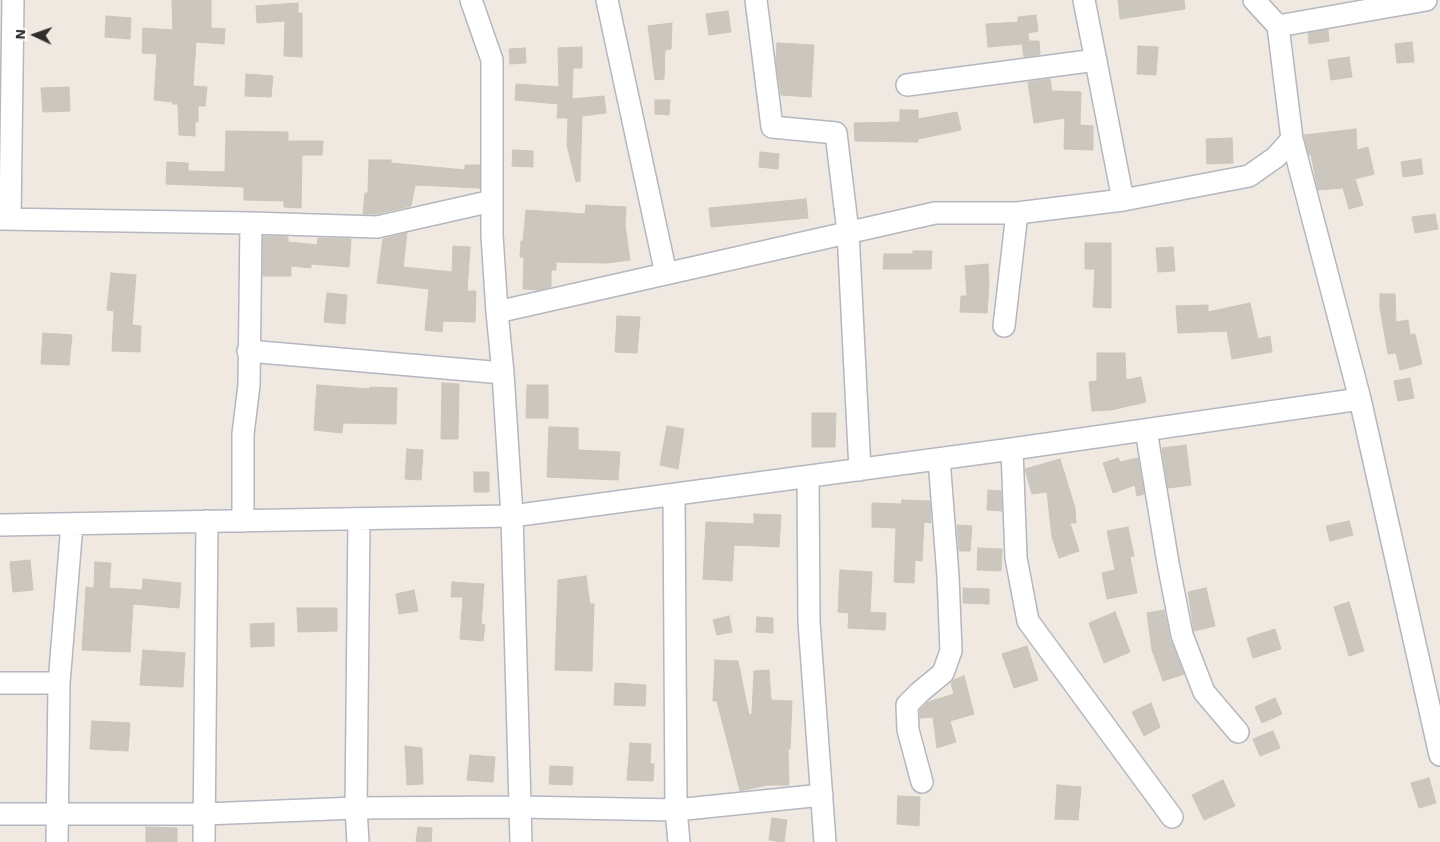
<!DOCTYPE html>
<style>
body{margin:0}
#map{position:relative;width:1440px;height:842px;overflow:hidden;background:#efe9e1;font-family:"Work Sans",sans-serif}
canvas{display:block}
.north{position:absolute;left:10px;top:10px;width:50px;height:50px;-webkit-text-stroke:4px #fff;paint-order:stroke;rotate:273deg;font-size:14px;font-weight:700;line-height:20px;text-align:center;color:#2e2e2e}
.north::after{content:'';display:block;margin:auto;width:18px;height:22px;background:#2e2e2e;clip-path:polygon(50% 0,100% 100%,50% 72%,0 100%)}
</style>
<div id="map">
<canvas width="1440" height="842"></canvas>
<div class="north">N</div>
</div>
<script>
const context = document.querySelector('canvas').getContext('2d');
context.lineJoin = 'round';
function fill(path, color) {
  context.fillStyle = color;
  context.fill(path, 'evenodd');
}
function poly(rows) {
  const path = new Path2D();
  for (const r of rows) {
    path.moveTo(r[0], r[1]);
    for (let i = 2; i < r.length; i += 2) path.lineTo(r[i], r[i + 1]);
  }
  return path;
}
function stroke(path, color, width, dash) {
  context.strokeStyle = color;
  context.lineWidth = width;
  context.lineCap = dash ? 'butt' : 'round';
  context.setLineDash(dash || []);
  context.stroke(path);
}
const building = poly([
 [172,0,211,0,211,28,225,29,224,44,196,42,193,86,207,87,205,106,198,106,198,122,195,122,195,136,179,135,178,104,172,104,173,102,154,100,157,54,142,53,143,28,173,30,172,0],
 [1118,0,1184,0,1185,9,1120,19,1118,0],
 [298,3,298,13,302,13,302,57,284,56,285,21,257,23,256,6,298,3],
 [728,11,731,32,709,35,706,14,728,11],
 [1036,15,1038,31,1028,33,1029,41,1039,41,1040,55,1024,57,1022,44,988,47,986,24,1018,22,1018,17,1036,15],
 [106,16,131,18,130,39,105,37,106,16],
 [672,23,671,49,665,50,664,79,655,80,648,26,672,23],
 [1328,30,1329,41,1309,44,1308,33,1328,30],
 [1412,42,1414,62,1397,63,1395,44,1412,42],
 [777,43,814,45,811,97,781,95,776,61,777,43],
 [1138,46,1158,47,1156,75,1137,74,1138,46],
 [582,47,582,68,573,68,572,99,604,96,606,113,582,116,580,181,576,182,567,145,568,118,557,118,558,104,515,100,516,84,559,87,558,48,582,47],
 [525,48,526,63,510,64,509,49,525,48],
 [1349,57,1352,77,1331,80,1328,60,1349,57],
 [246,74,273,76,271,97,245,96,246,74],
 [1050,79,1052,91,1081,92,1080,125,1093,126,1093,150,1064,149,1065,118,1034,123,1028,82,1050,79],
 [69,87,70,111,43,112,41,88,69,87],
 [655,100,670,100,669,115,655,114,655,100],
 [900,110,918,110,918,119,957,112,961,130,918,139,918,142,855,141,854,123,900,122,900,110],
 [1356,129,1357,150,1368,147,1374,174,1355,179,1363,205,1349,209,1343,188,1318,190,1311,155,1309,155,1304,135,1356,129],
 [226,131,288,132,288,141,323,141,322,155,302,155,301,208,284,207,284,201,244,200,244,187,166,184,167,162,188,163,188,171,225,172,226,131],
 [1232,138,1233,163,1207,164,1206,139,1232,138],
 [513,150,533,151,533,167,512,166,513,150],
 [760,152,779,154,778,169,759,167,760,152],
 [1421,159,1423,174,1403,177,1401,162,1421,159],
 [369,160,391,160,391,163,465,170,465,165,480,165,480,188,415,185,411,206,376,214,363,214,365,193,368,193,369,160],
 [806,199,808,218,711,227,709,208,806,199],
 [586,205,626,207,625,225,630,260,607,263,556,262,556,270,551,270,551,287,538,290,523,289,524,257,520,257,521,241,523,241,526,210,585,214,586,205],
 [1435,214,1438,229,1415,233,1412,217,1435,214],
 [407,233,403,267,452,272,453,246,470,247,467,291,476,291,475,322,443,321,442,332,425,330,429,289,377,283,383,239,407,233],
 [263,236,288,237,288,242,317,245,318,238,351,239,349,267,311,264,311,268,291,266,291,276,263,276,263,236],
 [1085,243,1111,243,1111,308,1093,307,1095,269,1085,269,1085,243],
 [1173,247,1175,271,1158,272,1156,248,1173,247],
 [913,251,932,251,931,269,883,269,884,254,913,254,913,251],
 [988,264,989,282,987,313,960,312,961,296,967,296,965,266,988,264],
 [111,273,136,275,132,325,141,326,140,352,112,351,114,311,107,310,111,273],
 [327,293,347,295,345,324,324,322,327,293],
 [1380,294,1395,294,1396,322,1408,320,1410,335,1415,334,1422,364,1400,370,1396,353,1388,354,1380,308,1380,294],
 [1250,303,1258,339,1270,336,1272,352,1232,359,1227,331,1178,333,1176,306,1208,305,1208,312,1250,303],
 [617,316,640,317,637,353,615,352,617,316],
 [43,333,72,335,69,365,41,364,43,333],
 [1097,353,1125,353,1126,380,1141,377,1146,402,1111,410,1092,411,1089,382,1097,381,1097,353],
 [1410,378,1414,398,1398,401,1394,381,1410,378],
 [442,383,459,384,458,439,441,439,442,383],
 [317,385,370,389,370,387,397,388,396,424,343,423,342,433,314,430,317,385],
 [527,385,548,385,548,418,526,418,527,385],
 [812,413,836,413,835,447,812,447,812,413],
 [667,426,684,429,678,469,660,465,667,426],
 [549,427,578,428,578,450,620,452,618,480,547,477,549,427],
 [1186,445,1191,485,1168,488,1162,448,1186,445],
 [407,449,423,450,421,480,405,479,407,449],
 [1118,458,1120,462,1138,458,1144,494,1137,496,1135,485,1113,493,1103,463,1118,458],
 [1060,459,1075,508,1076,523,1070,523,1079,551,1059,558,1052,537,1047,492,1032,494,1025,469,1060,459],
 [474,472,489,472,489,492,474,492,474,472],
 [988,490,1001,491,1002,511,987,510,988,490],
 [902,500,930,501,931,523,924,522,922,561,915,560,914,583,894,582,896,528,872,527,872,503,901,504,902,500],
 [754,514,781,515,779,547,734,545,732,581,703,579,706,522,754,524,754,514],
 [1349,521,1353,535,1330,541,1326,526,1349,521],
 [957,525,972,526,970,551,959,551,957,525],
 [1128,527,1134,556,1130,557,1137,593,1107,599,1102,573,1115,570,1107,531,1128,527],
 [978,548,1002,549,1001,571,977,570,978,548],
 [30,560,33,590,13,592,10,562,30,560],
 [95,562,111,563,109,588,142,590,143,579,181,583,179,608,133,604,130,652,82,650,86,587,94,588,95,562],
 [840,570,872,572,870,612,886,613,885,630,848,628,849,613,838,612,840,570],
 [586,576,590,604,594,604,592,671,555,670,558,580,586,576],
 [452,582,484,584,481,624,485,625,483,641,460,639,463,597,451,597,452,582],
 [963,588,989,589,989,604,963,603,963,588],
 [1206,588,1215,626,1194,631,1188,592,1206,588],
 [414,590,418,611,399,614,396,594,414,590],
 [1349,602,1364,651,1349,656,1334,607,1349,602],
 [297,608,337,608,337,631,298,632,297,608],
 [1164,610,1170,639,1184,674,1163,681,1152,650,1147,613,1164,610],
 [1115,612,1130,652,1104,663,1089,623,1115,612],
 [729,616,732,632,717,635,713,620,729,616],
 [757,617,773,618,773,633,756,632,757,617],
 [274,623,274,646,251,647,250,624,274,623],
 [1275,629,1281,649,1253,658,1247,638,1275,629],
 [1027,646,1038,680,1014,688,1002,654,1027,646],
 [143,650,185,653,183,687,140,685,143,650],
 [715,660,738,661,749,715,752,714,754,671,769,670,771,700,792,701,790,749,788,749,789,785,767,785,740,791,717,701,713,701,715,660],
 [964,676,974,714,950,721,956,742,937,748,933,717,920,718,920,710,928,702,954,694,951,683,953,680,964,676],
 [615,683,646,685,645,706,614,705,615,683],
 [1275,698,1282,714,1262,723,1255,707,1275,698],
 [1151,703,1160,727,1144,736,1132,712,1151,703],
 [92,721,130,723,128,751,90,749,92,721],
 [1273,731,1280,748,1260,756,1253,739,1273,731],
 [630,743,651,744,650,764,654,764,653,781,627,780,630,743],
 [405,746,422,748,423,784,407,785,405,746],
 [470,755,495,757,493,782,467,780,470,755],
 [550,766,573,767,572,785,549,784,550,766],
 [1429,778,1436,803,1419,808,1411,783,1429,778],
 [1223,780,1235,806,1204,820,1192,795,1223,780],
 [1057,785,1081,787,1078,820,1055,819,1057,785],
 [898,796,920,797,919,826,897,824,898,796],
 [772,818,787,820,784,842,769,840,772,818],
 [146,827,177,828,177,842,146,842,146,827],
 [418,827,432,828,431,842,416,842,418,827]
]);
fill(building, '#cbc7bf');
stroke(building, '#cbc5ba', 1);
const minor = poly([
 [471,0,492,60,492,235,497,312,503,373,512,516,521,842],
 [607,0,666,274],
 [756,0,772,127,836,133,848,232,860,470],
 [1084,0,1123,200],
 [1254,0,1278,26,1292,139,1360,399,1440,755],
 [1278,26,1426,0],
 [907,85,1096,60],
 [10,218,13,0],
 [0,219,251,223,377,227,492,201],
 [497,312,935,213,1017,213,1123,200,1249,176,1276,157,1292,139],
 [1004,326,1017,213],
 [248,351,503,373],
 [1146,430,1168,563,1182,635,1204,692,1238,732],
 [1012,449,1016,558,1028,621,1172,817],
 [808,477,809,622,825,842],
 [674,495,676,810,679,842],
 [243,521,243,434,249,385,251,223],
 [0,525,512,516,1012,449,1360,399],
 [0,683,59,683],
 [922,782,908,730,907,705,920,692,943,673,951,651,948,576,939,459],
 [0,814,205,814,356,808,520,807,676,810,822,795],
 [57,842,59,683,72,524],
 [204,842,207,521],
 [358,842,356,808,359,519]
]);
stroke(minor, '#b4b7c1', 24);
stroke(minor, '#fff', 21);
</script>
